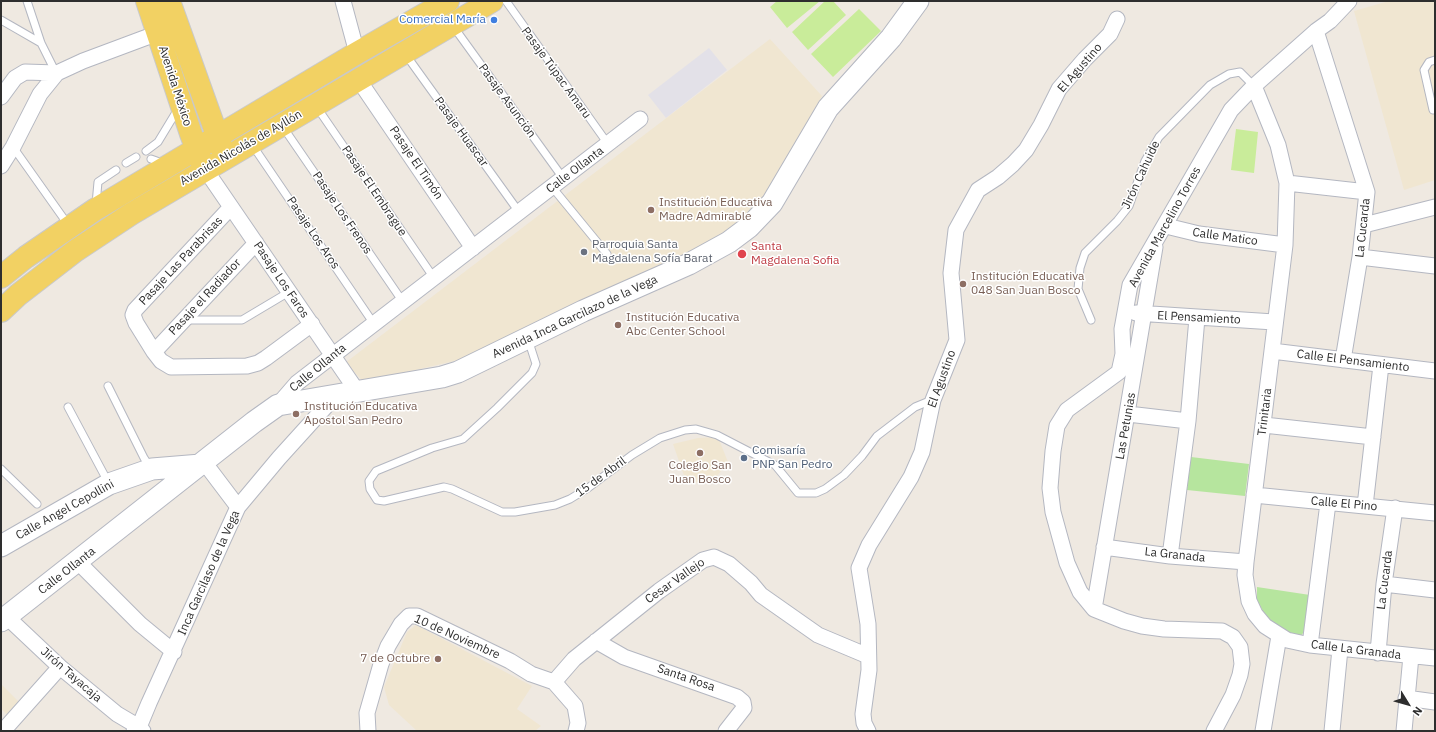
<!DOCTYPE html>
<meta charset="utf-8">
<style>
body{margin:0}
#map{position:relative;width:1436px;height:732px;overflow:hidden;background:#efe9e1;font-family:"IBM Plex Sans",sans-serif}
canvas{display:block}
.frame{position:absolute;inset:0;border:2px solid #2e2e2e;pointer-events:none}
.north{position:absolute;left:1388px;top:684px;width:40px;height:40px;-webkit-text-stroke:3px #fff;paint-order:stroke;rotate:127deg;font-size:11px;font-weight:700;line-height:16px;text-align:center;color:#2e2e2e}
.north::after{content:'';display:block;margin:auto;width:14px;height:18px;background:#2e2e2e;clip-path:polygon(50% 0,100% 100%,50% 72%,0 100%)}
</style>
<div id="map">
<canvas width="1436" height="732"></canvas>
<div class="frame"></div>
<div class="north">N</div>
</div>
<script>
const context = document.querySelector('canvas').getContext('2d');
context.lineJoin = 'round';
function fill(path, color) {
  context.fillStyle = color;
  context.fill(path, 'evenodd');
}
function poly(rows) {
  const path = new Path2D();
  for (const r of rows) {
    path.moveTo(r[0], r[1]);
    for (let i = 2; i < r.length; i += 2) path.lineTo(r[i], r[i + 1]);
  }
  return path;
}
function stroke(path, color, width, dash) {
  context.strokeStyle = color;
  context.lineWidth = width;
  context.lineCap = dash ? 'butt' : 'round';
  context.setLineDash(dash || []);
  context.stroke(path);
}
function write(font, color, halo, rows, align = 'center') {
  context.font = font + ' "IBM Plex Sans",sans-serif';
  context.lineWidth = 3;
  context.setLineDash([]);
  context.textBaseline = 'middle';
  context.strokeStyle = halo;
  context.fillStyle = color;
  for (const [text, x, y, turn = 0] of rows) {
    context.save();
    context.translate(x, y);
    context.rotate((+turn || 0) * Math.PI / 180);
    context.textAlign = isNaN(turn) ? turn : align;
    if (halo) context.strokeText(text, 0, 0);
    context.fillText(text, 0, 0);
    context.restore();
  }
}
fill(poly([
 [709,48,727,70,666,118,648,95]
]), '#e3e1e8');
fill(poly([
 [1389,1,1435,1,1435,180,1404,190,1354,11],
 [770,39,822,96,769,194,739,226,646,281,484,354,364,382,345,363],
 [718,437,728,462,714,480,687,484,673,444,698,438],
 [416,625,532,686,517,709,541,726,535,731,417,731,389,705,384,687,407,632],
 [1,684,23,706,11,718,1,709]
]), '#f0e6d1');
fill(poly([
 [1191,457,1249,464,1245,496,1187,490],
 [1257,587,1310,595,1307,628,1300,637,1284,635,1264,613,1257,600]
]), '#b6e59e');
fill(poly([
 [777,1,820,1,787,28,770,7],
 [825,1,833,1,846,15,808,50,792,32],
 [859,9,881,31,833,77,811,54],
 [1236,129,1258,132,1254,173,1231,170]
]), '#c9ec9a');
const lane = poly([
 [27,1,41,43,56,73],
 [506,1,608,144],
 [1,20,41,43],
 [453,26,563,178],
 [406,55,519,212],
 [316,106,434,278],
 [1433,110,1424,70,1429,62,1435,60],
 [283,127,403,302],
 [253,146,374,324],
 [13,147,69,226],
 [146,151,158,142,178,109],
 [151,159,165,164],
 [126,163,136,157],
 [552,187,607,254],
 [96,204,98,182,116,170],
 [185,320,242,320,289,292],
 [1091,320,1078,289,1080,268,1085,253,1117,221,1129,206,1145,161,1159,137,1210,85,1229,74,1240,72,1254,86],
 [528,339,536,364,532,373,497,408,463,439,432,448,376,471,369,481,370,489,377,500,384,501,444,487,452,489,502,512,515,512,555,505,570,499,588,488,632,455,660,438,685,430,696,429,717,435,775,465,798,493,816,493,825,489,844,475,862,456,877,436,915,407,932,400],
 [108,386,144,458,150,467],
 [68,407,108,482],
 [1,469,37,504]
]);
const street = poly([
 [343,1,357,53],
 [1316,31,1367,192,1360,257,1343,360],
 [358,79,473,248],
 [1254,86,1278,145,1287,183,1285,245,1246,562,1245,575,1249,601,1255,614,1265,626,1287,640,1310,645,1435,658],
 [1,97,15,78,25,72,57,73,83,61,158,33],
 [1,166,13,147,40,94,57,73],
 [205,169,357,391],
 [1287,183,1367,192],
 [231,207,135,310,133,315,136,323,154,352,161,361,171,367,247,366,258,363,266,358,312,324],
 [1364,225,1435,207],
 [1166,226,1199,234,1285,245],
 [1360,257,1435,266],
 [1136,313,1274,322],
 [1272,351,1435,371],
 [154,352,256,243],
 [278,405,297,383,640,119],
 [1128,414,1188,421],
 [1264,425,1373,437],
 [204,462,238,507],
 [1254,495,1435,513],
 [1365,506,1381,365],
 [1104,547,1170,556,1246,562],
 [1170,556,1188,421,1197,318],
 [78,562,140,624,174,652],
 [1384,584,1435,590],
 [1094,609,1155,247],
 [7,617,60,667,117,714,139,727,134,731],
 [596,641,624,657,737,697,743,702,744,708,726,731],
 [1310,645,1328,503],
 [1378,653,1384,584,1395,508],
 [554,682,574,659,659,591,703,560,714,557,729,564,751,583,761,595,818,635,868,656],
 [1406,698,1435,702],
 [3,731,60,667],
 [143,731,139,727,149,703,238,507,279,458,337,394],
 [368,731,367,713,381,664,388,646,401,624,409,616,417,616,510,661,531,674,554,682,575,706,578,723,576,731],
 [868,731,864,723,863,714,869,670,868,624,859,568,869,545,911,477,922,452,933,400,957,340,951,273,956,230,978,190,998,177,1013,164,1026,150,1041,125,1059,89,1085,59,1110,34,1117,19],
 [1214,731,1233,695,1240,675,1242,664,1240,647,1233,637,1222,631,1164,629,1142,626,1124,621,1094,609,1080,592,1067,563,1053,512,1050,488,1053,451,1057,426,1067,410,1119,372,1123,354,1122,329,1130,285,1231,110,1254,86,1316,31,1330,21,1349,1],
 [1263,731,1279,636],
 [1332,731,1340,649],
 [1404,731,1411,656]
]);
const secondary = poly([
 [1,546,109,484,152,469,201,465],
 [1,621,254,422,278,405,442,377,458,372,583,311,689,264,729,242,749,227,772,203,828,108,891,38,918,1]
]);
const primary = poly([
 [147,1,191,134,202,163],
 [169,1,222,149],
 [1,277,26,257,96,209,357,53,448,1],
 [1,311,18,295,75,251,131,214,492,1]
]);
stroke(lane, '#b4b7c1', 9);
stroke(street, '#b4b7c1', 17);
stroke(secondary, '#b4b7c1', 23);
stroke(primary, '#c9c9c9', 24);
stroke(lane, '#fff', 7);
stroke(street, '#fff', 15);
stroke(secondary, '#fff', 21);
stroke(primary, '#f2d163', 22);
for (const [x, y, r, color] of [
 [494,20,4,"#3f7fe0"],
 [651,210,4,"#8d6e63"],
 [584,252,4,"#6b7280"],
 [742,254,5,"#e0444e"],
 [963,284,4,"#8d6e63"],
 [618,325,4,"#8d6e63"],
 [296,414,4,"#8d6e63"],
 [700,453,4,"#8d6e63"],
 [744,458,4,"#5c6f8a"],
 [438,659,4,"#8d6e63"]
]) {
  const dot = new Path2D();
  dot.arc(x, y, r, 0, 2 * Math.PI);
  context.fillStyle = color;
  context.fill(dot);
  stroke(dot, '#fff', 1.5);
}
write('12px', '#366cbe', '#fff', [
 ["Comercial María",486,20]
], 'right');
write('12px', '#2e2e2e', '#fff', [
 ["El Agustino",1080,68,-49],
 ["Pasaje Túpac Amaru",556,73,54],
 ["Avenida México",175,86,72],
 ["Pasaje Asunción",507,101,54],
 ["Pasaje Huascar",461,132,54],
 ["Avenida Nicolás de Ayllón",241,148,-30],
 ["Pasaje El Timón",416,163,56],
 ["Calle Ollanta",575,170,-37],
 ["Jirón Cahuide",1141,175,-65],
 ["Pasaje El Embrague",374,191,56],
 ["Pasaje Los Frenos",342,213,56],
 ["Avenida Marcelino Torres",1165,227,-61],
 ["La Cucarda",1363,228,-84],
 ["Pasaje Los Aros",313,233,56],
 ["Calle Matico",1225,237,8],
 ["Pasaje Las Parabrisas",181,261,-47],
 ["Pasaje Los Faros",281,280,56],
 ["Pasaje el Radiador",205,297,-47],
 ["Avenida Inca Garcilazo de la Vega",575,317,-25],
 ["El Pensamiento",1199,318,3],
 ["Calle El Pensamiento",1353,361,7],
 ["Calle Ollanta",318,368,-39],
 ["El Agustino",942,379,-70],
 ["Trinitaria",1265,412,-83],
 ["Las Petunias",1126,426,-80],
 ["15 de Abril",601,477,-36],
 ["Calle El Pino",1344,504,5],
 ["Calle Angel Cepollini",65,510,-29],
 ["La Granada",1175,555,6],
 ["Calle Ollanta",67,571,-38],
 ["Inca Garcilaso de la Vega",209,573,-66],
 ["La Cucarda",1385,580,-83],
 ["Cesar Vallejo",675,581,-35],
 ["10 de Noviembre",457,637,24],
 ["Calle La Granada",1356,650,7],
 ["Jirón Tayacaja",71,675,41],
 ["Santa Rosa",686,678,19]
]);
write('12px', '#785e54', '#fff', [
 ["Institución Educativa",659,203],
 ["Madre Admirable",659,217],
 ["Institución Educativa",971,277],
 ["048 San Juan Bosco",971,291],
 ["Institución Educativa",626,318],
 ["Abc Center School",626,332],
 ["Institución Educativa",304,407],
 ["Apostol San Pedro",304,421],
 ["Colegio San",700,466,"center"],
 ["Juan Bosco",700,480,"center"],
 ["7 de Octubre",430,659,"right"]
], 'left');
write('12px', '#5b616d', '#fff', [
 ["Parroquia Santa",592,245],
 ["Magdalena Sofía Barat",592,259]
], 'left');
write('12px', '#be3a42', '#fff', [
 ["Santa",751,247],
 ["Magdalena Sofia",751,261]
], 'left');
write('12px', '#4e5e75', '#fff', [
 ["Comisaría",752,451],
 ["PNP San Pedro",752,465]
], 'left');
</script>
